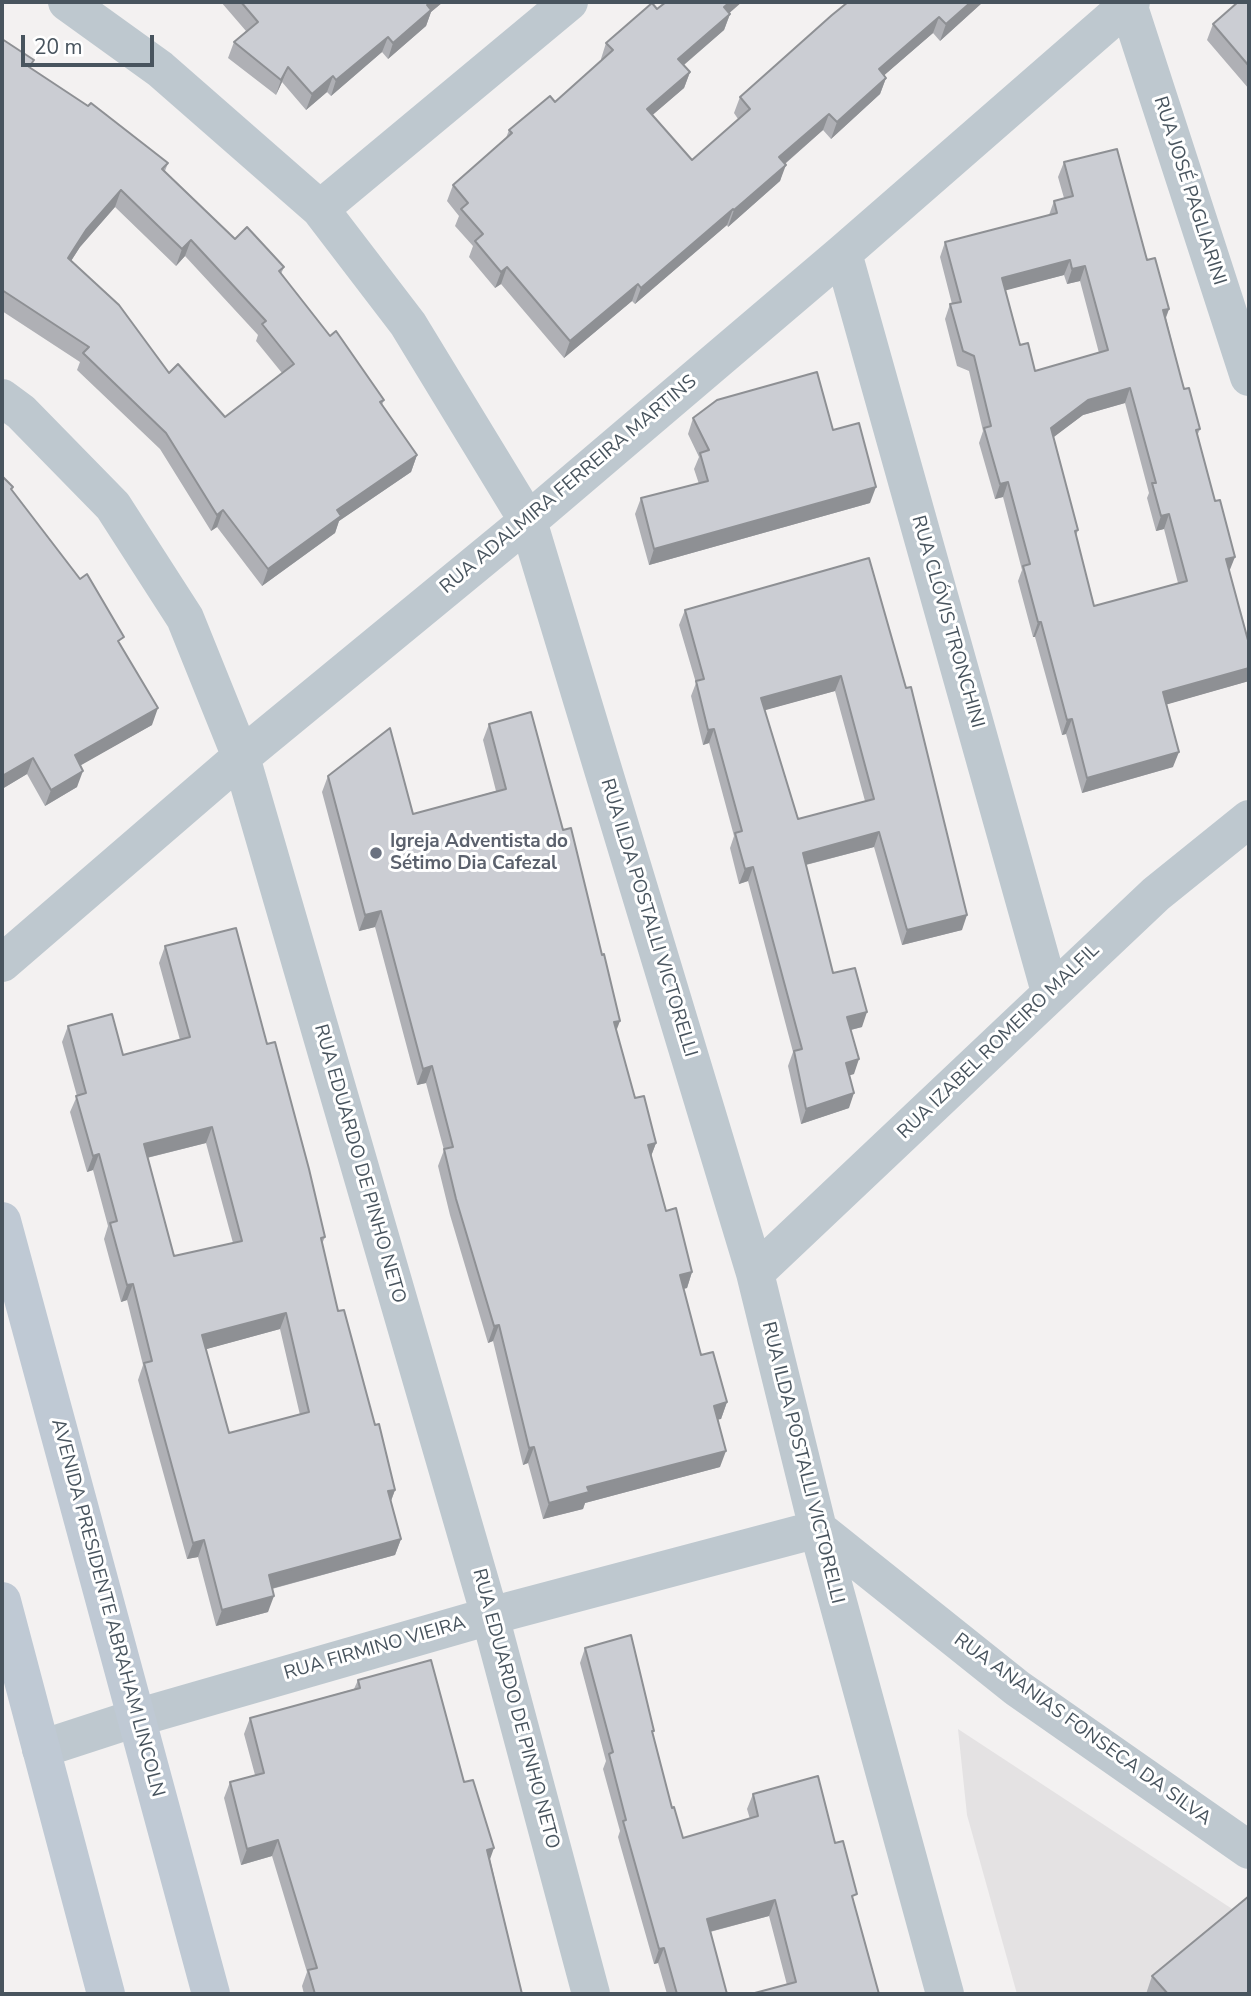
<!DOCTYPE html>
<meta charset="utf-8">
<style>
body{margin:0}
#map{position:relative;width:1251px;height:1996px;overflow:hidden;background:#f3f1f1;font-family:"Nunito Sans",sans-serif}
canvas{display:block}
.frame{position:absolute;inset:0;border:4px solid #48545e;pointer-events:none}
.scale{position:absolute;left:21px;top:35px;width:133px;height:32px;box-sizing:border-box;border:4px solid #48545e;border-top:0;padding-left:9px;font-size:21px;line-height:24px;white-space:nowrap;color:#48545e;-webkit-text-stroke:5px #fff;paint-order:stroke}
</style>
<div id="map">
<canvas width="1251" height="1996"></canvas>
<div class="frame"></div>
<div class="scale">20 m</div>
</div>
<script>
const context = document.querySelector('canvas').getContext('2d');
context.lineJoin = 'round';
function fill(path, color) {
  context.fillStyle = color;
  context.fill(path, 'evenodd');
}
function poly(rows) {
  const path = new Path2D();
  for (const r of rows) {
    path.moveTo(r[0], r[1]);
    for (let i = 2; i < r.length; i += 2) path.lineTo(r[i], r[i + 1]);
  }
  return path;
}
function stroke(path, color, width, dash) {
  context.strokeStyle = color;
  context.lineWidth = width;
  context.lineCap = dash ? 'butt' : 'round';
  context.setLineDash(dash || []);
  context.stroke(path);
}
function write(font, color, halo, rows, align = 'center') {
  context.font = font + ' "Nunito Sans",sans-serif';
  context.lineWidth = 6;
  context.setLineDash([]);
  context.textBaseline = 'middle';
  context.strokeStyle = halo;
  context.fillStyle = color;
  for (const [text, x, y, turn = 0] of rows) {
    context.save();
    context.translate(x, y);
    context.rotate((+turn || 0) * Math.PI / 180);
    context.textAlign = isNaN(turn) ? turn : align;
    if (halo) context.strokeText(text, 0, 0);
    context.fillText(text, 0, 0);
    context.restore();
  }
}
fill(poly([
 [958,1729,1249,1920,1249,1994,1017,1994,967,1815]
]), '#e4e2e3');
stroke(poly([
 [67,2,160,69,320,209,408,324,528,521,755,1273,818,1529,945,1994],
 [1128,4,1249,377],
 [320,209,569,2],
 [843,253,1050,992],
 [2,398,21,412,113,506,185,618,241,757,490,1616,591,1994],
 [2,963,241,757,528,521,843,253,1131,2],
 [755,1273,1156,894,1249,819],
 [818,1529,1017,1688,1249,1850],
 [41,1749,136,1718,490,1616,818,1529]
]), '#bec8cf', 38);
stroke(poly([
 [2,1221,211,1994],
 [2,1601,106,1994]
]), '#bfc9d4', 38);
fill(poly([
 [221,2,443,2,431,12,426,26,388,59,382,52,331,96,327,92,306,110,282,82,276,95,228,58,234,42,246,31],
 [983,2,940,41,933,33,884,75,886,78,880,94,831,139,823,130,785,164,780,181,728,227,727,225,635,304,632,301,564,358,501,284,495,288,469,257,473,246,455,226,459,216,447,201,453,185,506,138,509,130,555,102,602,61,601,59,606,43,657,9,730,14,724,30,684,65,690,72,684,88,652,115,692,160,738,119,734,113,740,97,832,15],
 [1249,2,1249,89,1207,40,1213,24],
 [2,39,31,68,168,163,165,171,235,239,284,267,281,274,330,336,384,400,382,405,417,455,411,472,339,521,335,533,262,586,217,527,211,531,160,449,77,370,80,362,2,311],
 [115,207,176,266,185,256,258,335,256,341,282,373,225,417,169,373,71,261,80,247],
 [1064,162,1147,260,1169,309,1166,318,1184,389,1200,429,1197,436,1229,571,1249,644,1249,681,1167,704,1173,767,1082,793,1066,734,1062,735,1035,637,1033,637,1018,581,1022,570,1003,497,995,499,979,443,983,431,969,371,957,366,945,319,950,304,952,304,940,257,945,242,1049,215,1054,201,1064,198,1058,177],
 [1064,275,1067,284,1080,281,1099,353,1035,371,1020,345,1005,290],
 [1125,403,1149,493,1147,498,1156,531,1164,529,1178,583,1094,606,1076,536,1078,530,1053,437,1083,415],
 [693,418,833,430,870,503,649,565,635,514,641,498,699,484,694,469,699,457,688,434],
 [2,476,121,645,152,725,80,765,77,787,45,806,27,774,2,789],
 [869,558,962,930,902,945,874,847,806,865,833,973,862,1027,851,1030,854,1074,849,1075,849,1108,801,1124,788,1066,793,1052,748,881,739,884,730,848,734,836,709,743,703,745,691,696,696,683,679,625,685,610],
 [835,691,865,801,798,819,764,710],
 [489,724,616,1030,635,1098,656,1143,651,1156,666,1211,692,1272,687,1288,683,1289,701,1355,727,1402,721,1419,718,1419,720,1467,585,1503,583,1509,543,1519,528,1463,523,1465,493,1341,488,1343,450,1215,438,1166,444,1150,426,1083,417,1085,375,927,359,931,322,792,328,776,413,814,496,791,483,740],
 [165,946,267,1044,325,1237,322,1244,338,1311,375,1425,395,1490,391,1501,401,1539,395,1555,272,1589,268,1612,216,1626,198,1557,187,1559,152,1432,138,1380,143,1365,127,1300,121,1302,104,1239,108,1226,93,1170,87,1172,70,1112,77,1096,62,1042,68,1026,123,1055,180,1040,159,963],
 [206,1143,233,1243,174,1256,147,1158],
 [280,1329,300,1415,229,1433,206,1349],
 [585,1648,653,1735,672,1808,683,1838,750,1819,747,1809,753,1794,835,1843,854,1903,879,1994,787,1985,769,1916,710,1932,727,1994,667,1994,658,1963,654,1964,618,1837,620,1831,603,1769,606,1761,580,1663],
 [358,1680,464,1782,490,1859,522,1994,304,1994,302,1986,307,1972,272,1856,241,1865,224,1798,230,1782,255,1775,244,1734,250,1718,354,1689],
 [1152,1976,1249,1994,1146,1994]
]), '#afb0b5');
fill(poly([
 [431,2,443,2,431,12,426,26,388,59,393,43],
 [730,2,742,2,718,23,724,7],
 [971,2,983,2,940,41,946,24],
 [730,14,724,30,672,75,678,59],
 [939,17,933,33,873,85,879,69],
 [388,37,382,52,331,96,336,80],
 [288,67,282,82,276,95,281,80],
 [690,72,684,88,641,125,647,109],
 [333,76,327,92,306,110,312,94],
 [886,78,880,94,831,139,837,122],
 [829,114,823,130,773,174,779,157],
 [786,165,780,181,728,227,734,210],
 [121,190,115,207,80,247,62,275,68,258,86,230],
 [733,209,727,225,635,304,641,288],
 [191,240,185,256,176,266,182,249],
 [1070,260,1064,275,996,293,1002,278],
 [1085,266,1080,281,1067,284,1072,269],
 [507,267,501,284,495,288,501,272],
 [638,284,632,301,564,358,570,341],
 [1169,309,1163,324,1163,310],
 [1130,388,1125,403,1083,415,1046,443,1051,428,1088,400],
 [417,455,411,472,339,521,335,533,262,586,268,569,337,510],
 [1008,482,1003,497,995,499,1000,484],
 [876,487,870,503,649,565,654,549],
 [223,510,217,527,211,531,217,515],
 [1169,514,1164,529,1156,531,1161,516],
 [1235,557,1229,572,1226,559],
 [1038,622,1041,622,1035,637,1033,637],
 [1249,668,1249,681,1158,707,1163,692],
 [841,676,835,691,755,713,761,698],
 [158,708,152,725,69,772,75,755],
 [1072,719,1066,734,1062,735,1067,720],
 [714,729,709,743,703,745,708,730],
 [1179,752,1173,767,1082,793,1087,778],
 [33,758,27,774,2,789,2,776],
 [83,771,77,787,45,806,51,790],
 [879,832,874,847,797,867,803,853],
 [753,867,748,881,739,884,745,869],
 [381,911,375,927,359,931,365,915],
 [967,915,962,930,902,945,907,930],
 [867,1012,862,1027,842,1032,847,1017],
 [620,1021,614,1037,614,1022],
 [859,1059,854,1074,841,1078,846,1063],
 [432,1066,426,1083,417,1085,423,1069],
 [854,1093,849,1108,801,1124,806,1109],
 [212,1127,206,1143,138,1160,144,1144],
 [656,1143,650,1159,648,1145],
 [99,1154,93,1170,87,1172,93,1156],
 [692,1272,687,1288,674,1291,680,1275],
 [133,1284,127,1300,121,1302,127,1285],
 [286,1313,280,1329,196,1352,202,1335],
 [499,1325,493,1341,488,1343,494,1326],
 [727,1402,721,1419,708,1422,714,1406],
 [534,1447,528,1463,523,1465,529,1448],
 [726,1451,720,1467,585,1503,583,1509,543,1519,549,1503,587,1487],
 [395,1490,389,1506,388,1491],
 [401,1539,395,1555,263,1591,269,1575],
 [204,1540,198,1557,187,1559,193,1543],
 [274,1596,268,1612,216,1626,222,1610],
 [278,1840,272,1856,241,1865,247,1849],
 [494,1848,488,1865,487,1850],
 [775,1900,769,1916,701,1934,707,1919],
 [664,1948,658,1963,654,1964,659,1949]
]), '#8e9094');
const building = poly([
 [241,2,431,2,427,5,431,10,393,43,388,37,336,80,333,76,312,94,288,67,281,80,234,42,258,22,241,2],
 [666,2,730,2,724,7,730,14,678,59,690,72,647,109,692,160,750,109,740,97,832,15,848,2,971,2,946,24,939,17,879,69,886,78,837,122,829,114,779,157,786,165,734,210,733,209,641,288,638,284,570,341,507,267,501,272,475,241,483,234,461,209,468,203,453,185,512,133,509,130,550,96,555,102,613,50,606,43,652,3,657,9,666,2],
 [1238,2,1249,2,1249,66,1213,24,1238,2],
 [2,39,34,60,29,67,88,106,91,103,168,163,162,169,235,239,247,227,284,267,279,271,330,336,336,331,384,400,380,402,417,455,337,510,341,516,268,569,223,510,217,515,166,433,83,353,89,347,2,290,2,39],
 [121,190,182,249,191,240,266,321,262,324,294,364,225,417,178,364,169,373,119,305,68,258,86,230,121,190],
 [1117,149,1147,260,1155,258,1169,309,1163,310,1184,389,1189,388,1200,429,1196,430,1215,501,1220,500,1235,557,1226,559,1249,644,1249,668,1163,692,1179,752,1087,778,1072,719,1067,720,1041,622,1038,622,1023,566,1030,564,1008,482,1000,484,984,428,991,426,974,356,963,351,950,304,961,302,945,242,1057,213,1054,201,1073,196,1064,162,1117,149],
 [1070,260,1072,269,1085,266,1108,350,1035,371,1028,343,1020,345,1002,278,1070,260],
 [1130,388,1156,483,1152,483,1161,516,1169,514,1187,581,1094,606,1075,531,1078,530,1051,428,1088,400,1130,388],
 [817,372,833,430,859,423,876,487,654,549,641,498,708,481,700,453,709,450,693,418,717,400,817,372],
 [2,476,13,487,11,489,80,579,87,574,124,637,118,641,158,708,75,755,83,771,51,790,33,758,2,776,2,476],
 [869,558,906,688,911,687,967,915,907,930,879,832,803,853,833,973,855,968,867,1012,847,1017,859,1059,846,1063,854,1093,806,1109,794,1051,802,1049,753,867,745,869,735,833,742,831,714,729,708,730,696,681,704,679,685,610,869,558],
 [841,676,874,799,798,819,761,698,841,676],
 [531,712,563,830,571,828,602,955,604,954,620,1021,614,1022,635,1098,644,1096,656,1143,648,1145,666,1211,676,1208,692,1272,680,1275,701,1355,713,1352,727,1402,714,1406,726,1451,587,1487,589,1492,549,1503,534,1447,529,1448,499,1325,494,1326,456,1199,444,1149,453,1147,432,1066,423,1069,381,911,365,915,328,776,390,728,413,814,506,789,489,724,531,712],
 [236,928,267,1044,275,1042,309,1169,325,1237,321,1238,338,1311,344,1310,375,1425,379,1424,395,1490,388,1491,401,1539,269,1575,274,1596,222,1610,204,1540,193,1543,158,1415,144,1363,152,1361,133,1284,127,1285,110,1223,117,1221,99,1154,93,1156,76,1096,86,1093,68,1026,112,1014,123,1055,190,1037,165,946,236,928],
 [212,1127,242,1241,174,1256,144,1144,212,1127],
 [286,1313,309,1412,229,1433,202,1335,286,1313],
 [631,1635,654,1731,652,1731,672,1808,674,1807,683,1838,758,1816,753,1794,818,1776,835,1843,843,1841,857,1894,852,1896,879,1994,751,1994,796,1982,775,1900,707,1919,727,1994,677,1994,664,1948,659,1949,623,1821,626,1820,609,1754,613,1752,585,1648,631,1635],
 [431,1660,464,1782,473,1780,494,1848,487,1850,522,1994,471,1994,470,1993,465,1994,315,1994,308,1970,317,1968,278,1840,247,1849,230,1782,264,1773,250,1718,360,1688,358,1680,431,1660],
 [1249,1896,1249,1994,1168,1994,1152,1976,1249,1896]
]);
fill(building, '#cbcdd3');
stroke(building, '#8e9094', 2);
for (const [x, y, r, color] of [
 [376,853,7,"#6b7280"]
]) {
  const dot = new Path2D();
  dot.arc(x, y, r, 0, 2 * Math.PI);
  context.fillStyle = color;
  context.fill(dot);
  stroke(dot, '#fff', 2.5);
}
write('19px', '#48545e', '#fff', [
 ["RUA JOSÉ PAGLIARINI",1189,191,72],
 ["RUA ADALMIRA FERREIRA MARTINS",569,485,-40],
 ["RUA CLÓVIS TRONCHINI",947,622,74],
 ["RUA ILDA POSTALLI VICTORELLI",648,918,73],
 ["RUA IZABEL ROMEIRO MALFIL",999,1042,-44],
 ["RUA EDUARDO DE PINHO NETO",359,1164,74],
 ["RUA ILDA POSTALLI VICTORELLI",802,1463,76],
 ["AVENIDA PRESIDENTE ABRAHAM LINCOLN",107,1608,75],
 ["RUA FIRMINO VIEIRA",375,1649,-16],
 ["RUA EDUARDO DE PINHO NETO",515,1709,75],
 ["RUA ANANIAS FONSECA DA SILVA",1082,1730,36]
]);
write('bold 19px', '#5b616d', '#fff', [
 ["Igreja Adventista do",390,842],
 ["Sétimo Dia Cafezal",390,864]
], 'left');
</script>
